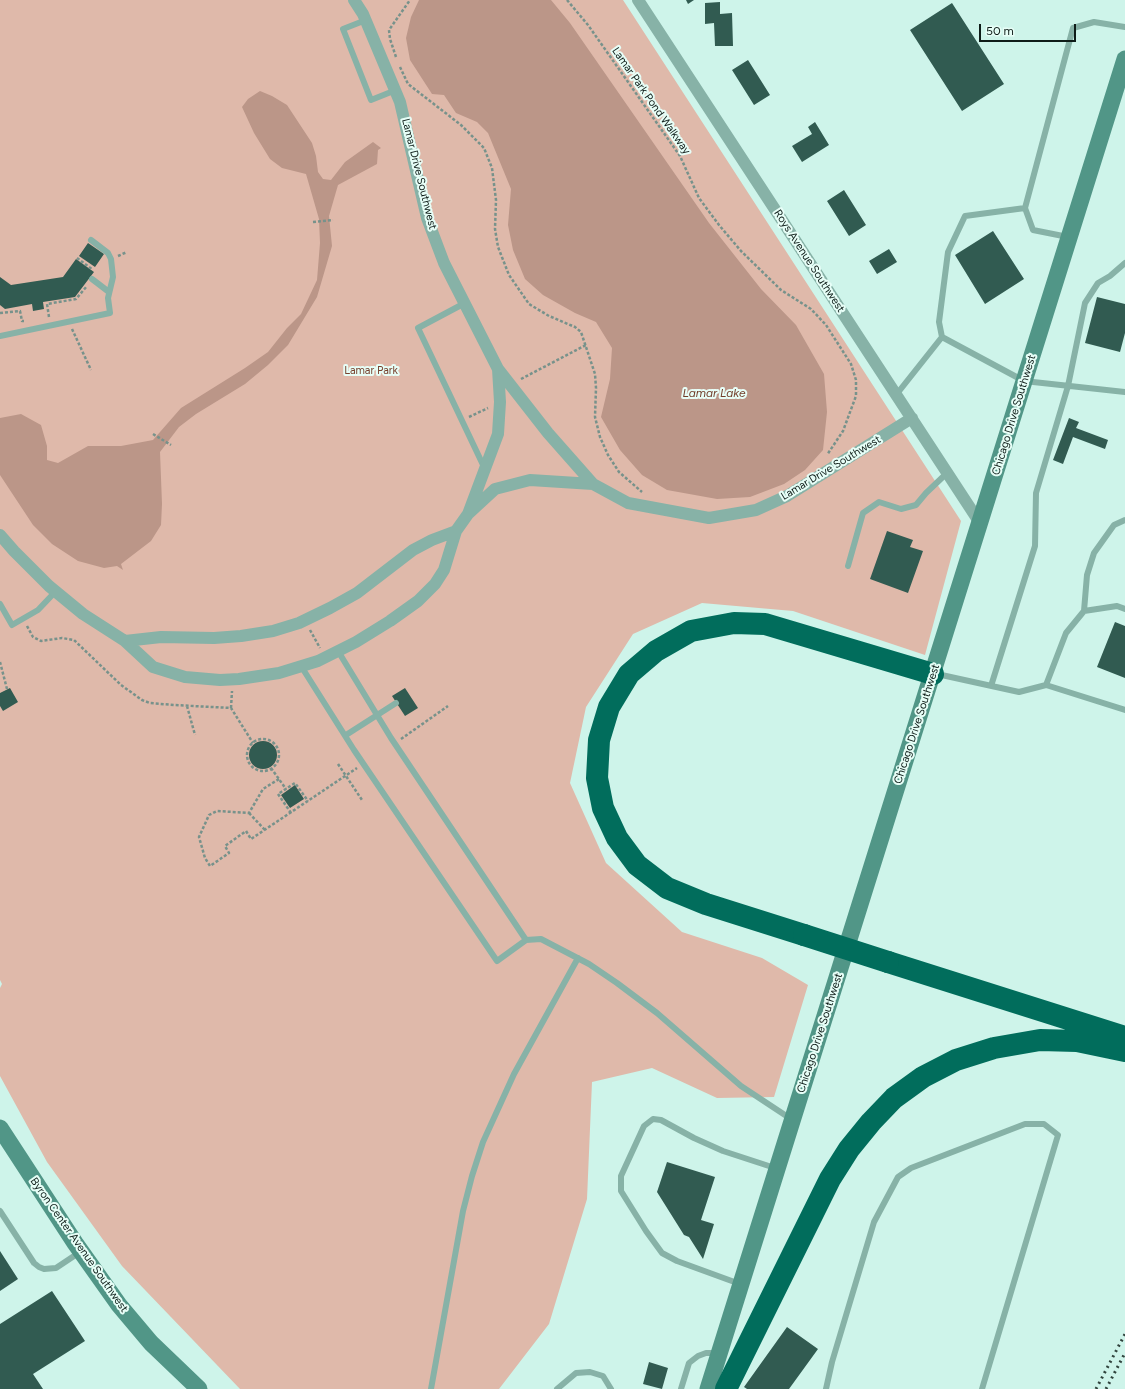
<!DOCTYPE html>
<style>
body{margin:0}
#map{position:relative;width:1125px;height:1389px;overflow:hidden;background:#cef4ea;font-family:Figtree,sans-serif}
canvas{display:block}
.scale{position:absolute;left:979px;top:24px;width:97px;height:18px;box-sizing:border-box;border:2px solid #0e1c18;border-top:0;padding-left:5px;font-size:12px;line-height:14px;white-space:nowrap;color:#0e1c18;-webkit-text-stroke:3px #e7fef7;paint-order:stroke}
</style>
<div id="map">
<canvas width="1125" height="1389"></canvas>
<div class="scale">50 m</div>
</div>
<script>
const context = document.querySelector('canvas').getContext('2d');
context.lineJoin = 'round';
function fill(path, color) {
  context.fillStyle = color;
  context.fill(path, 'evenodd');
}
function poly(rows) {
  const path = new Path2D();
  for (const r of rows) {
    if (r.length === 3) {
      path.moveTo(r[0] + r[2], r[1]);
      path.arc(r[0], r[1], r[2], 0, 2 * Math.PI);
      continue;
    }
    path.moveTo(r[0], r[1]);
    for (let i = 2; i < r.length; i += 2) path.lineTo(r[i], r[i + 1]);
  }
  return path;
}
function stroke(path, color, width, dash) {
  context.strokeStyle = color;
  context.lineWidth = width;
  context.lineCap = dash ? 'butt' : 'round';
  context.setLineDash(dash || []);
  context.stroke(path);
}
function write(font, color, halo, rows, align = 'center') {
  context.font = font + ' Figtree,sans-serif';
  context.lineWidth = 4;
  context.setLineDash([]);
  context.textBaseline = 'middle';
  context.strokeStyle = halo;
  context.fillStyle = color;
  for (const [text, x, y, turn = 0] of rows) {
    context.save();
    context.translate(x, y);
    context.rotate((+turn || 0) * Math.PI / 180);
    context.textAlign = isNaN(turn) ? turn : align;
    if (halo) context.strokeText(text, 0, 0);
    context.fillText(text, 0, 0);
    context.restore();
  }
}
fill(poly([
 [0,0,623,0,961,521,925,655,793,611,702,603,633,634,586,707,570,783,606,863,682,932,762,958,808,985,774,1097,717,1098,652,1068,592,1082,587,1199,549,1324,499,1389,240,1389,122,1266,47,1162,0,1076,0,988,2,984,0,980]
]), '#dfb9aa');
fill(poly([
 [419,0,551,0,570,23,709,223,761,289,796,325,824,374,827,412,823,450,805,470,784,484,750,497,717,499,667,490,642,475,620,450,601,417,610,379,612,348,596,322,575,313,543,295,525,279,513,250,508,225,511,189,488,133,477,122,456,113,444,95,432,94,410,60,406,38,411,17],
 [260,91,272,96,287,105,312,143,316,156,318,172,323,179,331,180,345,162,373,142,381,148,378,150,377,164,338,185,329,216,332,246,317,297,288,345,268,365,245,384,196,414,179,427,160,452,162,504,161,525,151,541,121,564,123,570,117,566,104,568,78,561,52,544,33,525,0,475,0,418,21,414,41,425,47,446,47,460,58,463,88,446,121,446,153,440,181,408,245,368,268,352,287,328,301,314,317,280,320,243,319,219,306,174,282,168,270,159,254,133,242,107,248,99]
]), '#bb9688');
fill(poly([
 [686,0,694,0,688,4],
 [720,2,720,14,732,13,733,46,715,46,714,23,705,24,705,3],
 [952,3,1004,84,962,111,910,30],
 [748,60,770,95,754,105,732,70],
 [815,122,829,145,802,162,792,146,812,134,808,127],
 [844,190,866,225,849,236,827,201],
 [993,231,1024,279,985,304,955,255],
 [88,243,104,254,95,267,79,256],
 [889,249,897,262,877,274,869,261],
 [76,259,94,272,75,297,43,302,44,309,33,311,32,304,5,309,0,305,0,277,11,285,63,277],
 [1097,297,1125,304,1125,333,1120,352,1085,343],
 [1069,418,1079,422,1076,428,1108,440,1105,449,1073,437,1063,464,1053,460],
 [887,531,913,540,910,547,923,551,908,593,870,579],
 [1115,622,1125,626,1125,678,1097,667],
 [10,688,18,702,3,711,0,706,0,693],
 [405,688,418,708,405,716,392,696],
 [263,755,14],
 [295,785,304,799,290,808,281,795],
 [667,1162,715,1177,701,1220,714,1224,703,1259,689,1237,684,1235,657,1192],
 [0,1251,18,1279,0,1291],
 [52,1291,85,1341,33,1374,43,1389,0,1389,0,1324],
 [787,1327,818,1349,789,1389,747,1389,744,1387],
 [649,1362,668,1368,662,1389,643,1384]
]), '#315b51');
stroke(poly([
 [567,0,588,25,680,156,699,198,719,225,741,251,781,290,811,309,826,325,851,364,856,380,856,396,843,431,827,455],
 [396,57,390,39,389,30,410,0],
 [400,67,408,84,461,125,484,148,492,168,496,200,495,229,498,247,509,275,529,304,549,316,575,327,581,332,595,374,596,388,595,417,600,437,608,455,619,472,642,492],
 [313,222,333,220],
 [118,256,127,252],
 [77,258,93,270],
 [0,313,20,311,22,321,24,321],
 [49,317,47,304,76,299,87,286],
 [72,329,91,370],
 [521,379,586,345],
 [469,417,488,408],
 [153,434,171,445],
 [27,626,33,637,41,641,62,638,74,640,121,685,142,700,150,703,174,705,231,708,253,743],
 [310,630,320,648],
 [0,662,7,689],
 [187,706,195,735],
 [231,708,232,691],
 [401,739,448,706],
 [263,755,16],
 [338,764,362,800],
 [271,768,286,789],
 [279,779,263,789,249,813,217,811,209,815,199,837,205,858,210,866,229,853,225,846,246,831,251,839,357,768],
 [249,813,265,830],
 [291,813,278,794,295,783,308,801]
]), '#77928b', 2.5, [3, 2]);
stroke(poly([
 [366,20,343,29,371,100,396,90],
 [1068,237,1033,230,1025,208,1073,28,1094,22,1125,27],
 [92,279,109,292],
 [465,303,418,328,484,467],
 [0,336,110,313,108,298,113,277,111,259,108,253,91,240],
 [942,337,1024,381,1125,392],
 [896,395,942,337,939,322,948,252,965,216,1025,208],
 [848,566,863,513,879,502,901,509,916,505,926,493,947,473],
 [0,604,12,625,38,610,56,591],
 [1084,611,1087,575,1094,553,1114,525,1125,520],
 [301,666,354,750,497,961,526,940,391,738,338,651],
 [937,674,1019,692,1046,685,1066,633,1084,611,1117,606,1125,609],
 [1046,685,1125,710],
 [991,686,1035,546,1036,493,1068,386,1085,303,1098,283,1110,276,1125,263],
 [346,735,396,703],
 [526,940,541,939,589,964,617,983,657,1013,741,1086,791,1119],
 [0,1211,34,1263,39,1267,44,1269,56,1268,80,1252],
 [740,1284,677,1261,662,1253,646,1231,621,1191,621,1176,644,1126,653,1119,661,1120,694,1138,723,1151,775,1168],
 [431,1389,463,1211,472,1176,483,1142,514,1074,578,958],
 [557,1389,576,1373,590,1372,603,1376,611,1389],
 [681,1389,689,1363,698,1356,706,1353,717,1353],
 [826,1389,832,1362,874,1222,898,1177,911,1168,1025,1124,1044,1124,1058,1135,982,1389]
]), '#87b2a7', 6);
stroke(poly([
 [638,0,980,523],
 [498,369,548,433,593,484,628,503,709,518,756,510,787,496,912,418],
 [469,513,495,489,530,480,593,484],
 [0,535,14,551,49,586,83,614,125,641,153,667,185,677,220,680,239,679,279,673,318,661,356,642,390,621,418,601,435,584,444,570,456,531,468,514,498,434,500,402,498,369,444,263,427,218,400,102,363,14,354,0],
 [125,641,161,637,214,638,241,636,273,631,299,623,330,608,357,593,413,550,432,540,456,531]
]), '#87b2a7', 12);
stroke(poly([
 [0,1128,75,1243,119,1305,151,1343,199,1389],
 [708,1389,1125,59]
]), '#519687', 17);
stroke(poly([
 [804,935,706,904,667,888,637,865,617,838,603,808,597,778,599,740,609,707,629,674,656,651,691,631,734,623,765,624,933,674],
 [888,962,1125,1037],
 [726,1389,830,1179,849,1149,871,1122,894,1098,923,1077,956,1060,994,1048,1040,1040,1077,1041,1125,1051]
]), '#016d5c', 22);
stroke(poly([
 [1096,1389,1125,1334],
 [1106,1389,1125,1353]
]), '#30433d', 3, [2, 4]);
stroke(poly([
 [804,935,888,962]
]), '#016d5c', 22);
write('11px', '#0e1c18', '#e7fef7', [
 ["Lamar Park Pond Walkway",651,101,55],
 ["Lamar Drive Southwest",419,174,76],
 ["Roys Avenue Southwest",809,261,57],
 ["Chicago Drive Southwest",1014,415,-73],
 ["Lamar Drive Southwest",831,468,-31],
 ["Chicago Drive Southwest",917,724,-72],
 ["Chicago Drive Southwest",820,1033,-72],
 ["Byron Center Avenue Southwest",79,1245,55]
]);
write('11px', '#77422e', '#e7fef7', [
 ["Lamar Park",371,371]
]);
write('italic 12px', '#713d29', '#e7fef7', [
 ["Lamar Lake",714,393]
]);
</script>
